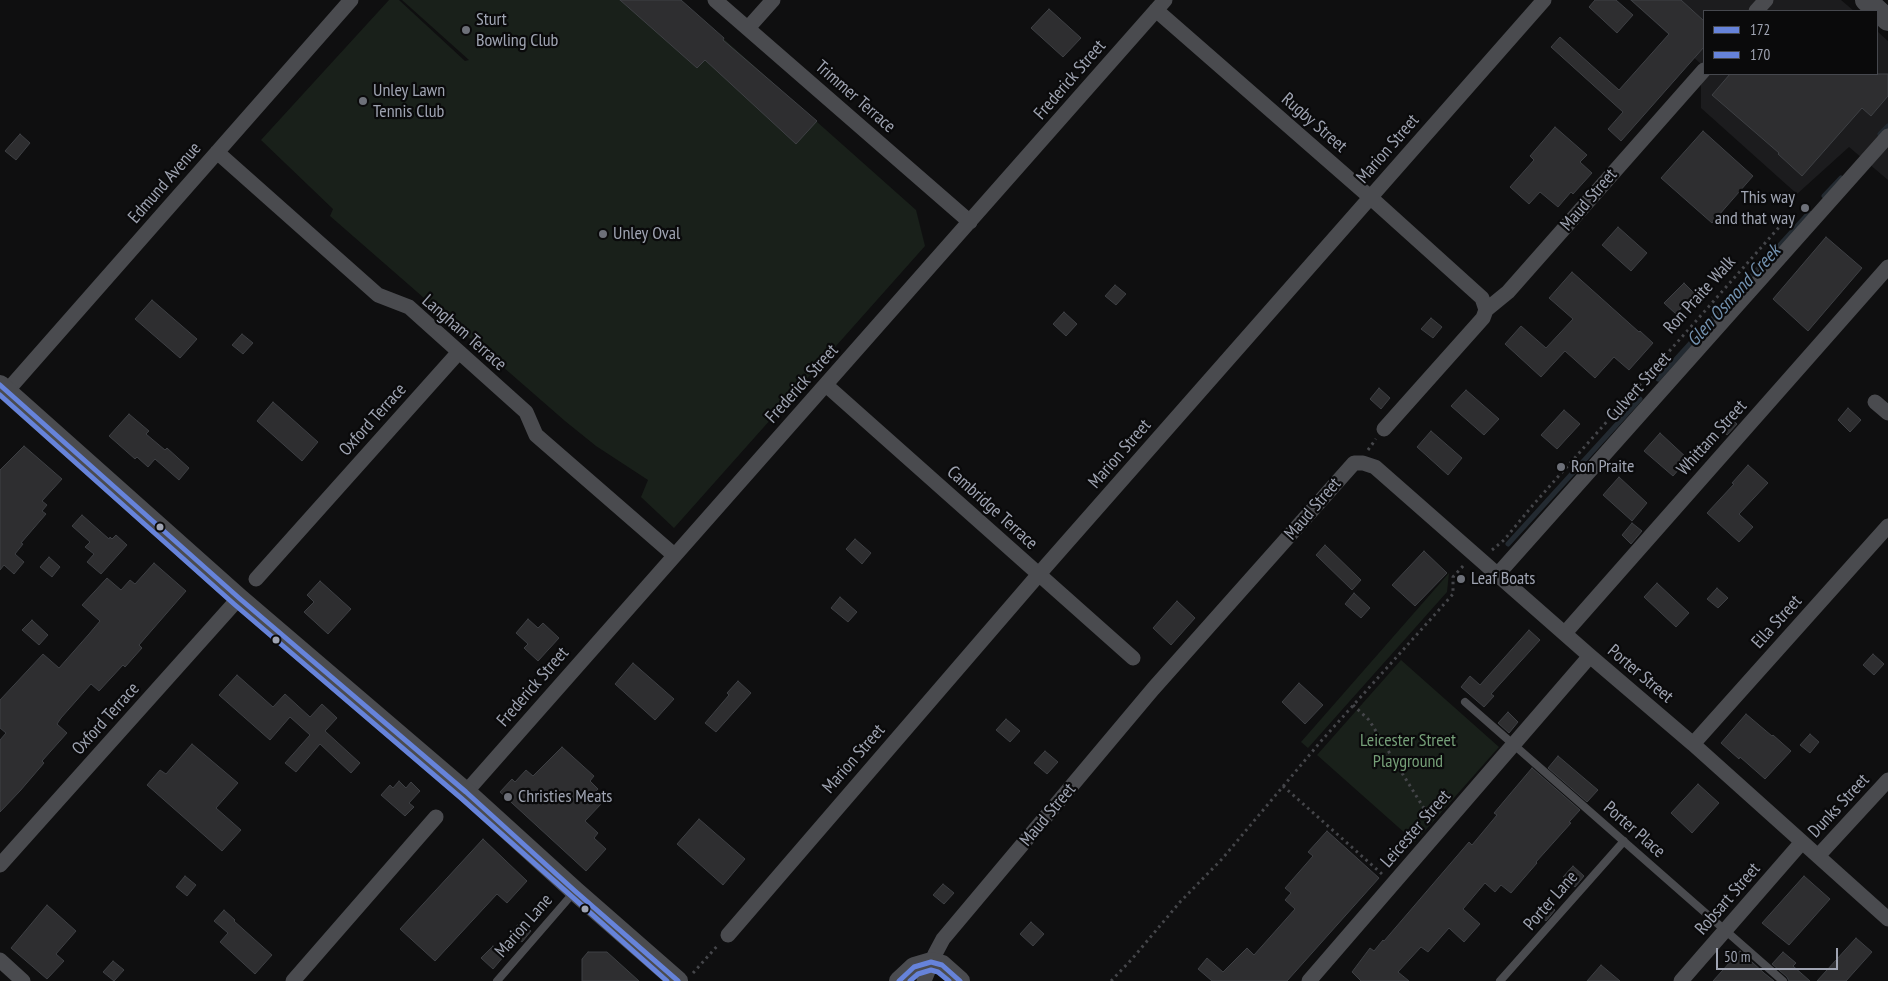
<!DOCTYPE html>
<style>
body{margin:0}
#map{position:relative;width:1888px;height:981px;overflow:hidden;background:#0f0f10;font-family:"PT Sans Narrow",sans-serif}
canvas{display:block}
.legend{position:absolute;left:1703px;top:10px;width:175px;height:65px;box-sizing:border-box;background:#0a0a0b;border:1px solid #46484e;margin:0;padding:6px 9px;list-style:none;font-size:15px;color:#9fa4b2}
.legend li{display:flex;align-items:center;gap:10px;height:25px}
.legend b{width:25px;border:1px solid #46484e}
.scale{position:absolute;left:1716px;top:948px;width:122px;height:22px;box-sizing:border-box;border:2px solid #9fa4b2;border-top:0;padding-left:6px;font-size:15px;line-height:18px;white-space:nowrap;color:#9fa4b2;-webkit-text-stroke:4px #0a0a0b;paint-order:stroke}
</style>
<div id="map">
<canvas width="1888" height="981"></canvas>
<ul class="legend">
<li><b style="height:6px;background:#6683da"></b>172</li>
<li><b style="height:6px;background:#6683da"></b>170</li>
</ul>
<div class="scale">50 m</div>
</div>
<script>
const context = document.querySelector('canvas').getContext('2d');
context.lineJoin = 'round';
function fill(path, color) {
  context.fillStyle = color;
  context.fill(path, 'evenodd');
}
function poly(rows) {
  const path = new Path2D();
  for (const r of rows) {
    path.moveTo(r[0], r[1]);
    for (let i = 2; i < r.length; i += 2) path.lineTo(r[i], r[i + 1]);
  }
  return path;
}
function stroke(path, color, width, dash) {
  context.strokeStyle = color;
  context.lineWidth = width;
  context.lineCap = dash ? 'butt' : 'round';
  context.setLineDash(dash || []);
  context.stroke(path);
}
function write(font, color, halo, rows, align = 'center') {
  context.font = font + ' "PT Sans Narrow",sans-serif';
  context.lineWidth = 4.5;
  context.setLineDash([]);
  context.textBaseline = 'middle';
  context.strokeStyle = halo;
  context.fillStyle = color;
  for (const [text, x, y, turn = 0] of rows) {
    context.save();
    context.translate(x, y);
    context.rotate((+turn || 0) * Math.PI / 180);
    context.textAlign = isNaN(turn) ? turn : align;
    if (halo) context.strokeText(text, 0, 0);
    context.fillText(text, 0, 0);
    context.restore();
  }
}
fill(poly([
 [1630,0,1841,0,1854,11,1704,11,1704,74,1877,74,1877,31,1888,41,1888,180,1849,147,1797,194,1701,108,1701,64]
]), '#1c1c1e');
fill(poly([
 [389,0,399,0,465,61,469,60,402,0,680,0,916,210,925,246,674,528,641,497,648,480,596,446,565,421,330,216,333,209,261,140],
 [1449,573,1447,592,1308,748,1301,742],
 [1401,660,1499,747,1415,842,1317,755]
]), '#19201a');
stroke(poly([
 [1880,134,1888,126],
 [1824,196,1841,178],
 [1658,379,1809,213],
 [1508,544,1640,399]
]), '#232a31', 5);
const building = poly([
 [620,0,681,0,724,38,723,40,817,121,796,144,705,60,697,68,620,0],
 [1595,0,1616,0,1633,15,1617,33,1589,7,1595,0],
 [1631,0,1681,0,1704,21,1704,47,1621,141,1608,129,1623,112,1551,47,1560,37,1619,90,1669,34,1631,0],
 [1049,9,1081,38,1063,57,1031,28,1049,9],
 [1730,74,1888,74,1888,96,1871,116,1862,108,1802,176,1778,154,1779,153,1712,95,1730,74],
 [1555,127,1587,155,1580,162,1592,173,1573,194,1571,192,1558,207,1540,192,1529,204,1510,187,1534,160,1530,156,1555,127],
 [1703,131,1753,176,1712,223,1661,178,1703,131],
 [20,134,30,143,16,160,5,151,20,134],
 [1618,227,1647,253,1631,271,1602,245,1618,227],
 [1826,237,1862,268,1808,331,1773,299,1826,237],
 [1572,272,1639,332,1640,331,1653,343,1629,370,1614,357,1595,378,1565,351,1541,377,1505,344,1521,326,1546,348,1573,319,1549,298,1572,272],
 [1684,283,1694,293,1676,314,1664,303,1684,283],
 [1115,285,1126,294,1116,305,1105,296,1115,285],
 [152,300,197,339,180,358,135,319,152,300],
 [1064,312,1077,324,1066,336,1053,324,1064,312],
 [1431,318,1442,327,1433,338,1421,329,1431,318],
 [242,334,253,343,243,354,232,345,242,334],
 [1379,388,1390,398,1381,409,1370,399,1379,388],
 [1466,390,1499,419,1484,435,1451,406,1466,390],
 [273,402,318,442,302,461,257,421,273,402],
 [1848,408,1861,420,1850,432,1838,420,1848,408],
 [1564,410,1580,424,1557,449,1541,435,1564,410],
 [129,414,149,431,146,434,165,450,167,448,189,468,179,480,155,459,148,467,137,457,135,459,109,436,129,414],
 [1727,416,1737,424,1727,435,1718,427,1727,416],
 [1431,431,1462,458,1448,475,1417,447,1431,431],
 [1660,433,1688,459,1673,476,1644,451,1660,433],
 [24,446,62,479,42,501,47,505,42,511,46,514,21,543,23,544,15,554,24,562,14,574,4,565,0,570,0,470,24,446],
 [1748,465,1768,483,1739,514,1753,527,1739,542,1707,513,1734,484,1732,483,1748,465],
 [1619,477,1647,503,1632,521,1603,495,1619,477],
 [82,515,109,539,110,537,112,539,116,535,127,545,101,574,87,562,94,554,85,547,90,542,72,526,82,515],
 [1632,523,1642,531,1631,544,1622,535,1632,523],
 [855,539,871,553,862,564,846,549,855,539],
 [1325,545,1361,580,1352,590,1316,555,1325,545],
 [1424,551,1447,573,1415,606,1392,585,1424,551],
 [49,557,60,567,52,577,40,567,49,557],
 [154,563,186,591,139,645,142,648,125,667,123,665,99,691,91,684,61,718,57,724,67,733,42,761,44,763,20,791,0,812,0,740,6,733,0,728,0,700,43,654,59,668,89,634,100,621,82,605,107,578,121,590,130,580,135,584,154,563],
 [320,581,351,609,328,634,304,612,314,602,307,595,320,581],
 [1657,583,1689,613,1676,627,1644,597,1657,583],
 [1717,588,1728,598,1718,608,1707,599,1717,588],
 [1354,593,1370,608,1361,618,1345,604,1354,593],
 [840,597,857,612,848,622,831,608,840,597],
 [1177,601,1195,618,1171,645,1153,628,1177,601],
 [528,619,538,628,543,623,559,638,538,661,524,648,528,644,516,633,528,619],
 [32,620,48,635,39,645,22,630,32,620],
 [1529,630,1540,640,1491,694,1494,696,1484,707,1461,687,1470,676,1480,685,1529,630],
 [1873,654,1884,664,1874,675,1863,665,1873,654],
 [633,663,674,699,655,720,615,684,633,663],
 [237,675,273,707,285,694,310,717,322,704,337,718,325,731,360,763,351,773,320,744,296,772,285,763,310,735,290,717,270,740,219,695,237,675],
 [738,681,751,693,716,732,705,723,729,695,727,693,738,681],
 [1299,683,1323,705,1305,724,1282,702,1299,683],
 [1508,712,1518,722,1509,733,1498,723,1508,712],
 [1746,714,1772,736,1773,735,1791,751,1765,779,1740,757,1739,759,1721,743,1746,714],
 [1006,719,1020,731,1010,742,996,730,1006,719],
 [1810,734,1819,742,1810,753,1800,745,1810,734],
 [192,744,238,783,216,808,241,830,222,851,147,785,160,770,166,774,192,744],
 [562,747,594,776,590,781,598,789,593,795,602,803,585,821,598,833,594,838,606,849,586,871,500,792,512,779,515,782,526,770,533,776,562,747],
 [1045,751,1058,762,1047,774,1034,763,1045,751],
 [1558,756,1598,790,1587,802,1548,768,1558,756],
 [1532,768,1580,810,1569,822,1571,823,1536,862,1537,863,1511,893,1501,885,1495,892,1485,883,1463,909,1480,924,1464,942,1449,928,1428,952,1421,947,1398,972,1409,981,1361,981,1352,972,1370,948,1374,951,1383,940,1384,941,1469,842,1472,845,1497,815,1494,813,1532,768],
 [399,781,406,788,411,782,420,791,409,803,414,807,405,816,381,795,390,785,393,788,399,781],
 [1698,784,1719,803,1692,833,1671,813,1698,784],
 [699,819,745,859,723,885,677,844,699,819],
 [1327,831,1379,878,1287,981,1212,981,1198,969,1207,958,1223,972,1247,948,1254,955,1295,909,1285,900,1291,893,1285,888,1313,856,1308,852,1327,831],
 [483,839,527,881,507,903,497,894,435,961,400,929,483,839],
 [1573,866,1584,876,1575,887,1563,877,1573,866],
 [185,876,196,885,187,896,176,887,185,876],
 [1804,876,1830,899,1789,945,1762,923,1804,876],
 [943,884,954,893,944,904,933,895,943,884],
 [1544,901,1555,910,1546,921,1535,912,1544,901],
 [47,905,76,931,56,954,64,961,47,979,11,948,47,905],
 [224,910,235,920,234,921,272,955,255,974,220,942,228,933,214,921,224,910],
 [520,922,531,931,522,942,511,933,520,922],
 [1031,922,1044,934,1033,946,1020,934,1031,922],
 [1856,938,1872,952,1846,981,1817,981,1856,938],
 [493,946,504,956,493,969,481,958,493,946],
 [1740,951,1764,973,1774,981,1713,981,1740,951],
 [588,952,607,952,639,981,582,981,582,959,588,952],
 [1783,952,1796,963,1793,966,1810,981,1789,981,1787,977,1772,964,1783,952],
 [113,961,124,970,114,981,103,972,113,961],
 [1601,965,1620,981,1587,981,1601,965]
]);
fill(building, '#2e2e30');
stroke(building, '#3e4044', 1);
stroke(poly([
 [1368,450,1376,439],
 [1492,550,1504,540,1533,505,1789,216,1796,216],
 [1353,705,1369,720,1430,818],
 [1283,786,1382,874],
 [693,973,719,944],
 [1111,981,1132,959,1180,902,1222,859,1322,740,1438,611,1453,594,1453,577,1464,565]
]), '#45464a', 3, [2.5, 4]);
stroke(poly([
 [1465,702,1783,981],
 [497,981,575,891],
 [1500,981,1624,841]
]), '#4a4b4f', 8);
stroke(poly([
 [715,0,970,222],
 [1156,10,1370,197,1482,298,1486,310],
 [1756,11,1766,0],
 [748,28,773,0],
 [217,152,378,295,409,307,526,412,536,435,674,555],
 [826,385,1133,658],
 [7,391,351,0],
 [1875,402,1888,413],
 [1384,429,1483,318,1486,310,1508,292,1704,70],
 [1498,574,1888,136],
 [256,579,458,353],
 [1565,633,1888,267],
 [1693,744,1888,526],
 [466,792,1165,0],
 [1818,856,1888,780],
 [0,865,239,598],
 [728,935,1046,566,1544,0],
 [0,960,23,981],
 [293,981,436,817],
 [924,981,935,954,943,939,1153,689,1354,463,1363,463,1375,467,1590,656,1693,744,1888,919],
 [1309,981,1590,656],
 [1681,981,1802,842]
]), '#4a4b4f', 15);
stroke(poly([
 [0,385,239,598,466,792,575,891,678,981],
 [899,981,914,967,931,962,942,965,960,981]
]), '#4a4b4f', 20);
stroke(poly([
 [1866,0,1888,20]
]), '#48494d', 22);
stroke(poly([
 [0,385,239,598,466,792,575,891,678,981],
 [899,981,914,967,931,962,942,965,960,981]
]), '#6683da', 5);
stroke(poly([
 [0,395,234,604,461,798,667,981],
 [910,981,918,974,931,970,938,972,949,981]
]), '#6683da', 5);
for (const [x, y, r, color] of [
 [466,30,5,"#6d7079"],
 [363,101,5,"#6d7079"],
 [1805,208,5,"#6d7079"],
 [603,234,5,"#6d7079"],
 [1561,467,5,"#6d7079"],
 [160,527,4.5,"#9fa4b2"],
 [1461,579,5,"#6d7079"],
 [276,640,4.5,"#9fa4b2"],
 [508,797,5,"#6d7079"],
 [585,909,4.5,"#9fa4b2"]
]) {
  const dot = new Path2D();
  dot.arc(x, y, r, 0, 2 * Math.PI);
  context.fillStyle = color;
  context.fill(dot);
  stroke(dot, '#0a0a0b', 2);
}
write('18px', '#9fa4b2', '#0a0a0b', [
 ["Sturt",476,20],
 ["Bowling Club",476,41],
 ["Unley Lawn",373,91],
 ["Tennis Club",373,112],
 ["This way",1795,198,"right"],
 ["and that way",1795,219,"right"],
 ["Unley Oval",613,234],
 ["Ron Praite",1571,467],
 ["Leaf Boats",1471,579],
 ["Christies Meats",518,797]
], 'left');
write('18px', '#9fa4b2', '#0a0a0b', [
 ["Frederick Street",1070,80,-49],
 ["Trimmer Terrace",855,97,41],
 ["Rugby Street",1314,123,41],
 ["Marion Street",1388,149,-49],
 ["Edmund Avenue",165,183,-49],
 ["Maud Street",1589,200,-49],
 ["Ron Praite Walk",1700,295,-48],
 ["Langham Terrace",464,333,41],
 ["Frederick Street",802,384,-48],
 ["Culvert Street",1639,387,-48],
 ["Oxford Terrace",373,420,-48],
 ["Whittam Street",1712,438,-48],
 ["Marion Street",1120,454,-49],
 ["Cambridge Terrace",992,508,42],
 ["Maud Street",1313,509,-49],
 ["Ella Street",1777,622,-48],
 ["Porter Street",1640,674,40],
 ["Frederick Street",533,687,-49],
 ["Oxford Terrace",106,719,-48],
 ["Marion Street",854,759,-49],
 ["Dunks Street",1839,806,-47],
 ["Maud Street",1048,815,-50],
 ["Leicester Street",1416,829,-49],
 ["Porter Place",1634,830,41],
 ["Robsart Street",1728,899,-49],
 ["Porter Lane",1551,901,-49],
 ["Marion Lane",524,926,-49]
]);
write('18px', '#759f78', '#0a0a0b', [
 ["Leicester Street",1408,741],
 ["Playground",1408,762]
]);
write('italic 19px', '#7392b0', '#0a0a0b', [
 ["Glen Osmond Creek",1734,296,-48]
]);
</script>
